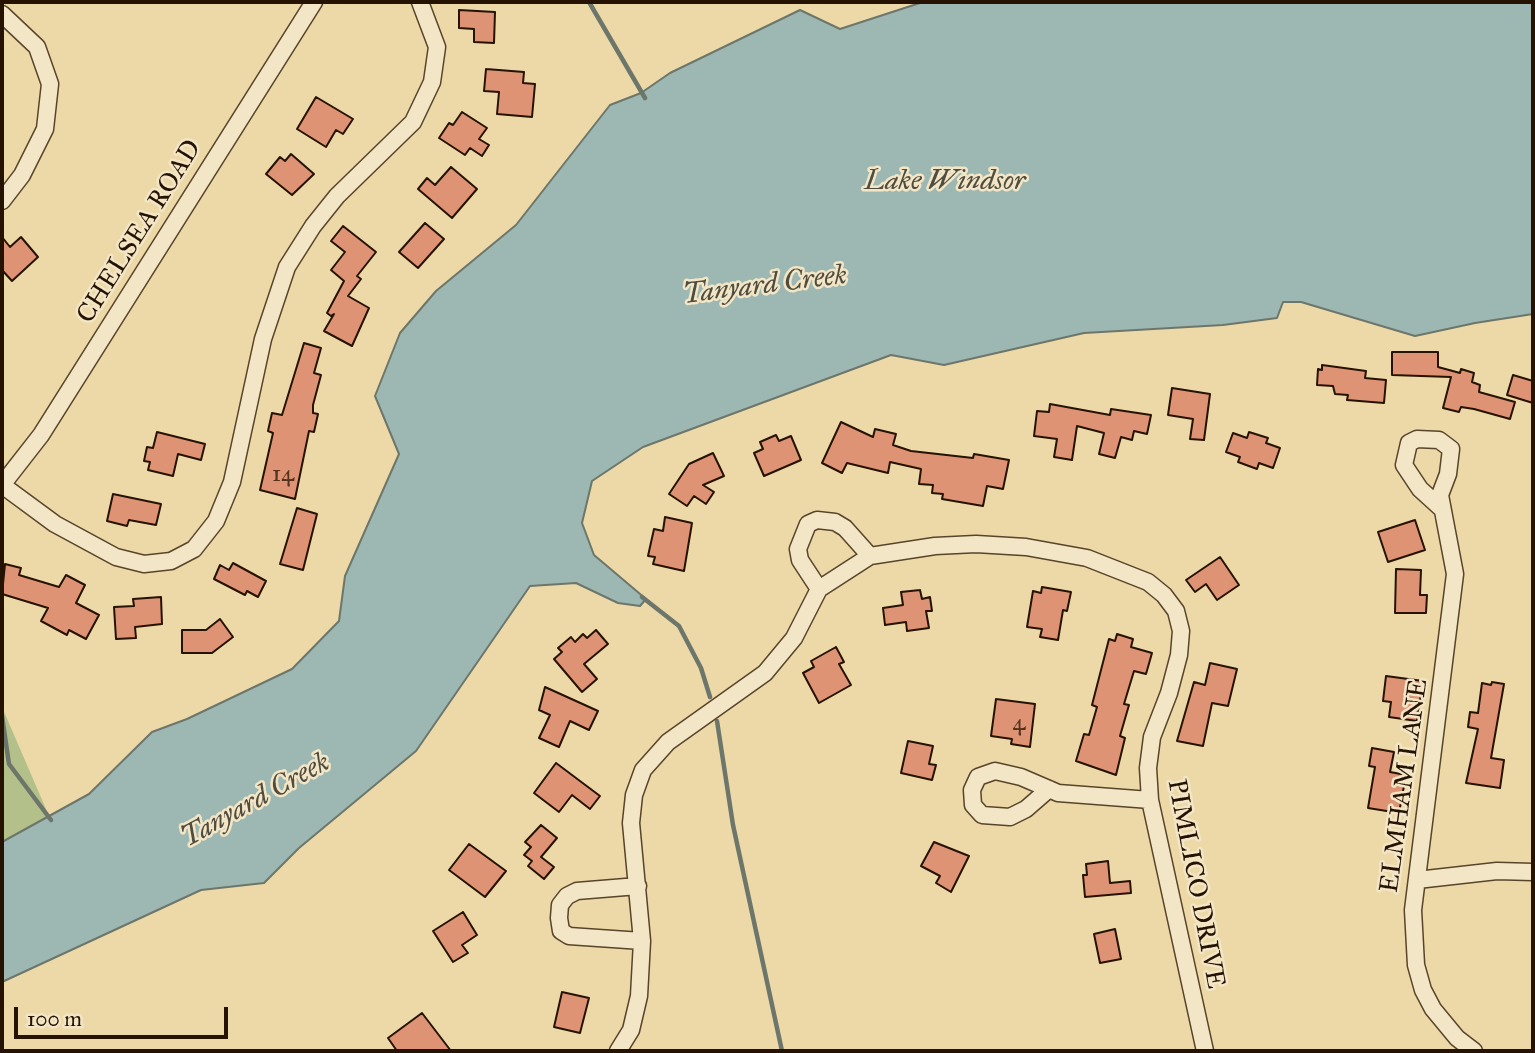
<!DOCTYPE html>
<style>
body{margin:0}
#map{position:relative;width:1535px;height:1053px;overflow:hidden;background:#ecd9a7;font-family:"IM FELL Great Primer",serif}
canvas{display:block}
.frame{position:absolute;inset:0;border:4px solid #261201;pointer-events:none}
.scale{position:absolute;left:14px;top:1007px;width:214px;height:32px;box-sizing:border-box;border:4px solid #261201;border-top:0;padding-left:9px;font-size:21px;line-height:24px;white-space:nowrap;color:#261201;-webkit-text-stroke:5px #f3e6c6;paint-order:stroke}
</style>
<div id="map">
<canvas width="1535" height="1053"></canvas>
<div class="frame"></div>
<div class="scale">100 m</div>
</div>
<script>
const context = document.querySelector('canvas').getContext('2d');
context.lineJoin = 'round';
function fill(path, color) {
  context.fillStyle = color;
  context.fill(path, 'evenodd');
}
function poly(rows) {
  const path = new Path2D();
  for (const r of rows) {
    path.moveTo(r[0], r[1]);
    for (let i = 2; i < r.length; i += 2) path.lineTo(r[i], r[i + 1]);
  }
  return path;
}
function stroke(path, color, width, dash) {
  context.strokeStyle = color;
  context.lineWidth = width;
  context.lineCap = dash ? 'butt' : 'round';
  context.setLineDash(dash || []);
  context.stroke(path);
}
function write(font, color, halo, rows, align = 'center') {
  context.font = font + ' "IM FELL Great Primer",serif';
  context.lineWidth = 5;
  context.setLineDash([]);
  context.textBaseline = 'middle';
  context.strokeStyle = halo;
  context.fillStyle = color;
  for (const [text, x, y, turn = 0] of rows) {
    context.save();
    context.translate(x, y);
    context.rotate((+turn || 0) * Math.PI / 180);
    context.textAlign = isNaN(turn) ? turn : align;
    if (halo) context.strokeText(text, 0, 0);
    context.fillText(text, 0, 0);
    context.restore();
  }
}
fill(poly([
 [2,707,49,816,2,842]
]), '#b3c08a');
const water = poly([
 [923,2,1533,2,1533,314,1475,323,1415,336,1301,302,1283,302,1277,318,1223,325,1084,333,944,365,891,355,643,447,592,481,582,523,594,555,646,599,640,606,618,603,576,583,530,586,416,751,299,848,264,883,201,890,2,982,2,842,89,794,152,732,187,719,292,669,339,621,345,576,399,454,375,396,400,333,436,291,516,225,610,105,641,93,670,73,800,10,840,29,923,2]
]);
fill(water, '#9db8b2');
stroke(water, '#6d766b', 2);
stroke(poly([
 [589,2,645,98],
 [642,597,679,626,701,668,710,697],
 [2,716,9,764,51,820],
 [717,721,733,825,782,1051]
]), '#6d766b', 4.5);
const building = poly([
 [459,10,495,12,494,43,474,42,474,29,459,28,459,10],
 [486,69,524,72,523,83,535,84,532,117,497,114,499,92,484,91,486,69],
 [316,97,353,119,343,134,336,130,326,147,297,129,316,97],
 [462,112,487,128,479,139,489,145,482,156,470,148,465,155,439,138,449,123,453,125,462,112],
 [291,154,314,174,292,195,266,174,280,157,285,161,291,154],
 [451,167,477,189,452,218,418,189,427,178,435,185,451,167],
 [425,223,444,239,418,268,399,252,425,223],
 [343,226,376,252,357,276,361,279,348,296,369,308,352,346,324,331,334,314,331,316,327,313,344,281,331,270,345,252,331,241,343,226],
 [2,237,10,247,21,237,38,257,12,281,2,270,2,237],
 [304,343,321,348,314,373,321,375,313,405,313,413,318,414,314,432,309,431,295,499,260,490,273,433,268,431,272,413,282,415,304,343],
 [1392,352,1438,352,1438,367,1460,373,1461,369,1474,373,1472,382,1480,385,1479,392,1515,402,1510,419,1474,409,1461,407,1459,412,1443,408,1451,377,1392,375,1392,352],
 [1322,365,1366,371,1365,378,1386,380,1384,403,1347,400,1348,395,1335,394,1333,386,1317,385,1318,369,1322,370,1322,365],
 [1513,375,1533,381,1533,403,1507,395,1513,375],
 [1172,388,1210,394,1204,440,1190,439,1193,419,1168,415,1172,388],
 [1050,404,1110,415,1111,409,1151,415,1147,434,1134,431,1132,440,1121,437,1115,458,1099,454,1104,433,1077,426,1072,460,1054,457,1057,439,1034,436,1037,411,1049,412,1050,404],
 [841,422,873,437,875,429,896,434,893,445,911,451,973,458,974,454,1009,460,1003,489,987,486,983,506,942,499,943,494,932,493,933,485,919,484,921,469,890,462,888,473,847,463,842,473,822,463,841,422],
 [157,432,205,444,201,460,178,454,173,476,148,470,150,462,144,461,147,447,153,448,157,432],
 [1249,432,1268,438,1266,443,1280,448,1273,468,1259,463,1257,469,1238,462,1240,457,1226,452,1233,433,1247,438,1249,432],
 [776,435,779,441,791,436,801,460,764,476,754,453,763,449,760,442,776,435],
 [713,453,724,476,703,485,714,492,706,504,694,496,687,506,669,494,689,464,713,453],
 [113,494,161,504,156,525,129,520,127,526,107,521,113,494],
 [297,508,317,514,303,570,280,564,297,508],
 [665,517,692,523,684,571,653,564,655,557,648,556,654,529,663,531,665,517],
 [1415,520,1425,550,1388,562,1378,532,1415,520],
 [1220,557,1239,585,1217,600,1206,584,1195,592,1186,580,1220,557],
 [233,563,266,581,258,597,247,591,245,595,214,579,220,565,229,570,233,563],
 [5,564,21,568,19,575,59,587,66,575,85,585,76,603,99,615,86,639,69,630,67,635,41,621,48,608,2,594,5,564],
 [1396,569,1421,570,1420,595,1427,595,1426,613,1395,613,1396,569],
 [1042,587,1071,592,1067,611,1063,610,1058,640,1040,637,1042,629,1027,627,1033,591,1041,593,1042,587],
 [920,590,922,599,930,597,932,611,926,611,929,628,907,631,906,622,885,625,883,608,903,605,901,592,920,590],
 [161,597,162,624,135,627,136,638,116,639,114,607,134,606,133,599,161,597],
 [220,619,233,637,212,653,182,653,182,630,206,630,220,619],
 [596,630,608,644,584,664,597,679,582,692,554,659,562,652,558,648,571,637,575,642,583,634,587,638,596,630],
 [1117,634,1133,639,1131,647,1152,653,1146,674,1134,671,1124,704,1129,705,1120,736,1125,738,1116,775,1076,761,1084,734,1089,735,1097,707,1092,705,1109,639,1115,641,1117,634],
 [836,647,844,662,839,664,851,685,819,703,803,673,814,667,811,661,836,647],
 [1210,663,1237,669,1228,706,1212,703,1203,746,1177,741,1194,682,1205,685,1210,663],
 [1386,676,1423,681,1417,721,1389,717,1391,702,1383,701,1386,676],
 [1492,682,1504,684,1491,758,1504,760,1500,788,1466,783,1478,729,1468,727,1470,712,1478,713,1482,683,1491,685,1492,682],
 [545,687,598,711,589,730,570,721,559,747,539,738,550,715,539,710,545,687],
 [996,699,1035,704,1030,747,1011,744,1012,739,991,736,996,699],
 [908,741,933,746,929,764,936,765,932,780,901,773,908,741],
 [1372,748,1394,752,1390,772,1406,775,1399,813,1368,808,1375,767,1369,766,1372,748],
 [556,763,600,796,590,809,572,795,559,812,534,793,556,763],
 [541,825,557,838,541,857,554,867,544,879,528,866,532,861,524,855,531,847,525,842,541,825],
 [934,842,969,856,951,892,936,883,940,876,921,866,934,842],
 [469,844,506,871,485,897,449,870,469,844],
 [1108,861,1110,883,1130,881,1131,893,1085,897,1083,875,1087,875,1086,864,1108,861],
 [463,912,477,935,462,945,468,953,453,962,433,931,463,912],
 [1115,929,1121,959,1100,963,1094,934,1115,929],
 [562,992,589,998,580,1033,554,1027,562,992],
 [422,1013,451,1051,397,1051,388,1038,422,1013]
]);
fill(building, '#df9375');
stroke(building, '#261201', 2);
const minor = poly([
 [2,14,37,47,50,84,45,129,22,175,2,201],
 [2,485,55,524,116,557,144,564,171,561,194,549,216,521,232,482,263,339,287,267,313,226,337,196,413,122,432,82,437,47,420,2],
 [2,485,41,435,314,2],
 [1442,509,1420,489,1404,465,1409,443,1417,439,1439,440,1451,449,1448,474,1440,495,1455,574,1413,910,1416,965,1423,990,1433,1009,1457,1038,1474,1051],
 [819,589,800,560,798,549,808,524,817,520,835,522,845,528,870,556],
 [1049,789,1026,809,1010,817,982,815,973,805,972,790,978,777,995,771,1021,777,1049,789,1058,793,1150,800],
 [1417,880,1497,871,1533,872],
 [638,886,577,891,567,896,560,905,559,918,561,931,569,936,642,941],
 [618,1051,631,1030,639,996,642,941,631,823,634,795,643,770,668,742,765,673,794,638,819,589,870,556,935,546,976,544,1026,547,1087,558,1148,582,1164,595,1176,611,1181,631,1179,655,1169,693,1152,737,1148,768,1150,800,1205,1051]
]);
stroke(minor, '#58442a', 19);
stroke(minor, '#f3e6c6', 16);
write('23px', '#54321e', null, [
 ["14",283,475],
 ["4",1019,724]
]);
write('26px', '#261201', '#f3e6c6', [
 ["CHELSEA ROAD",140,232,-58],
 ["ELMHAM LANE",1405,786,-82],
 ["PIMLICO DRIVE",1195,884,79]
]);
write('italic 28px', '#504c3f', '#f3e6c6', [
 ["Lake Windsor",945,182],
 ["Tanyard Creek",765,286,-7],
 ["Tanyard Creek",256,801,-29]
]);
</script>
